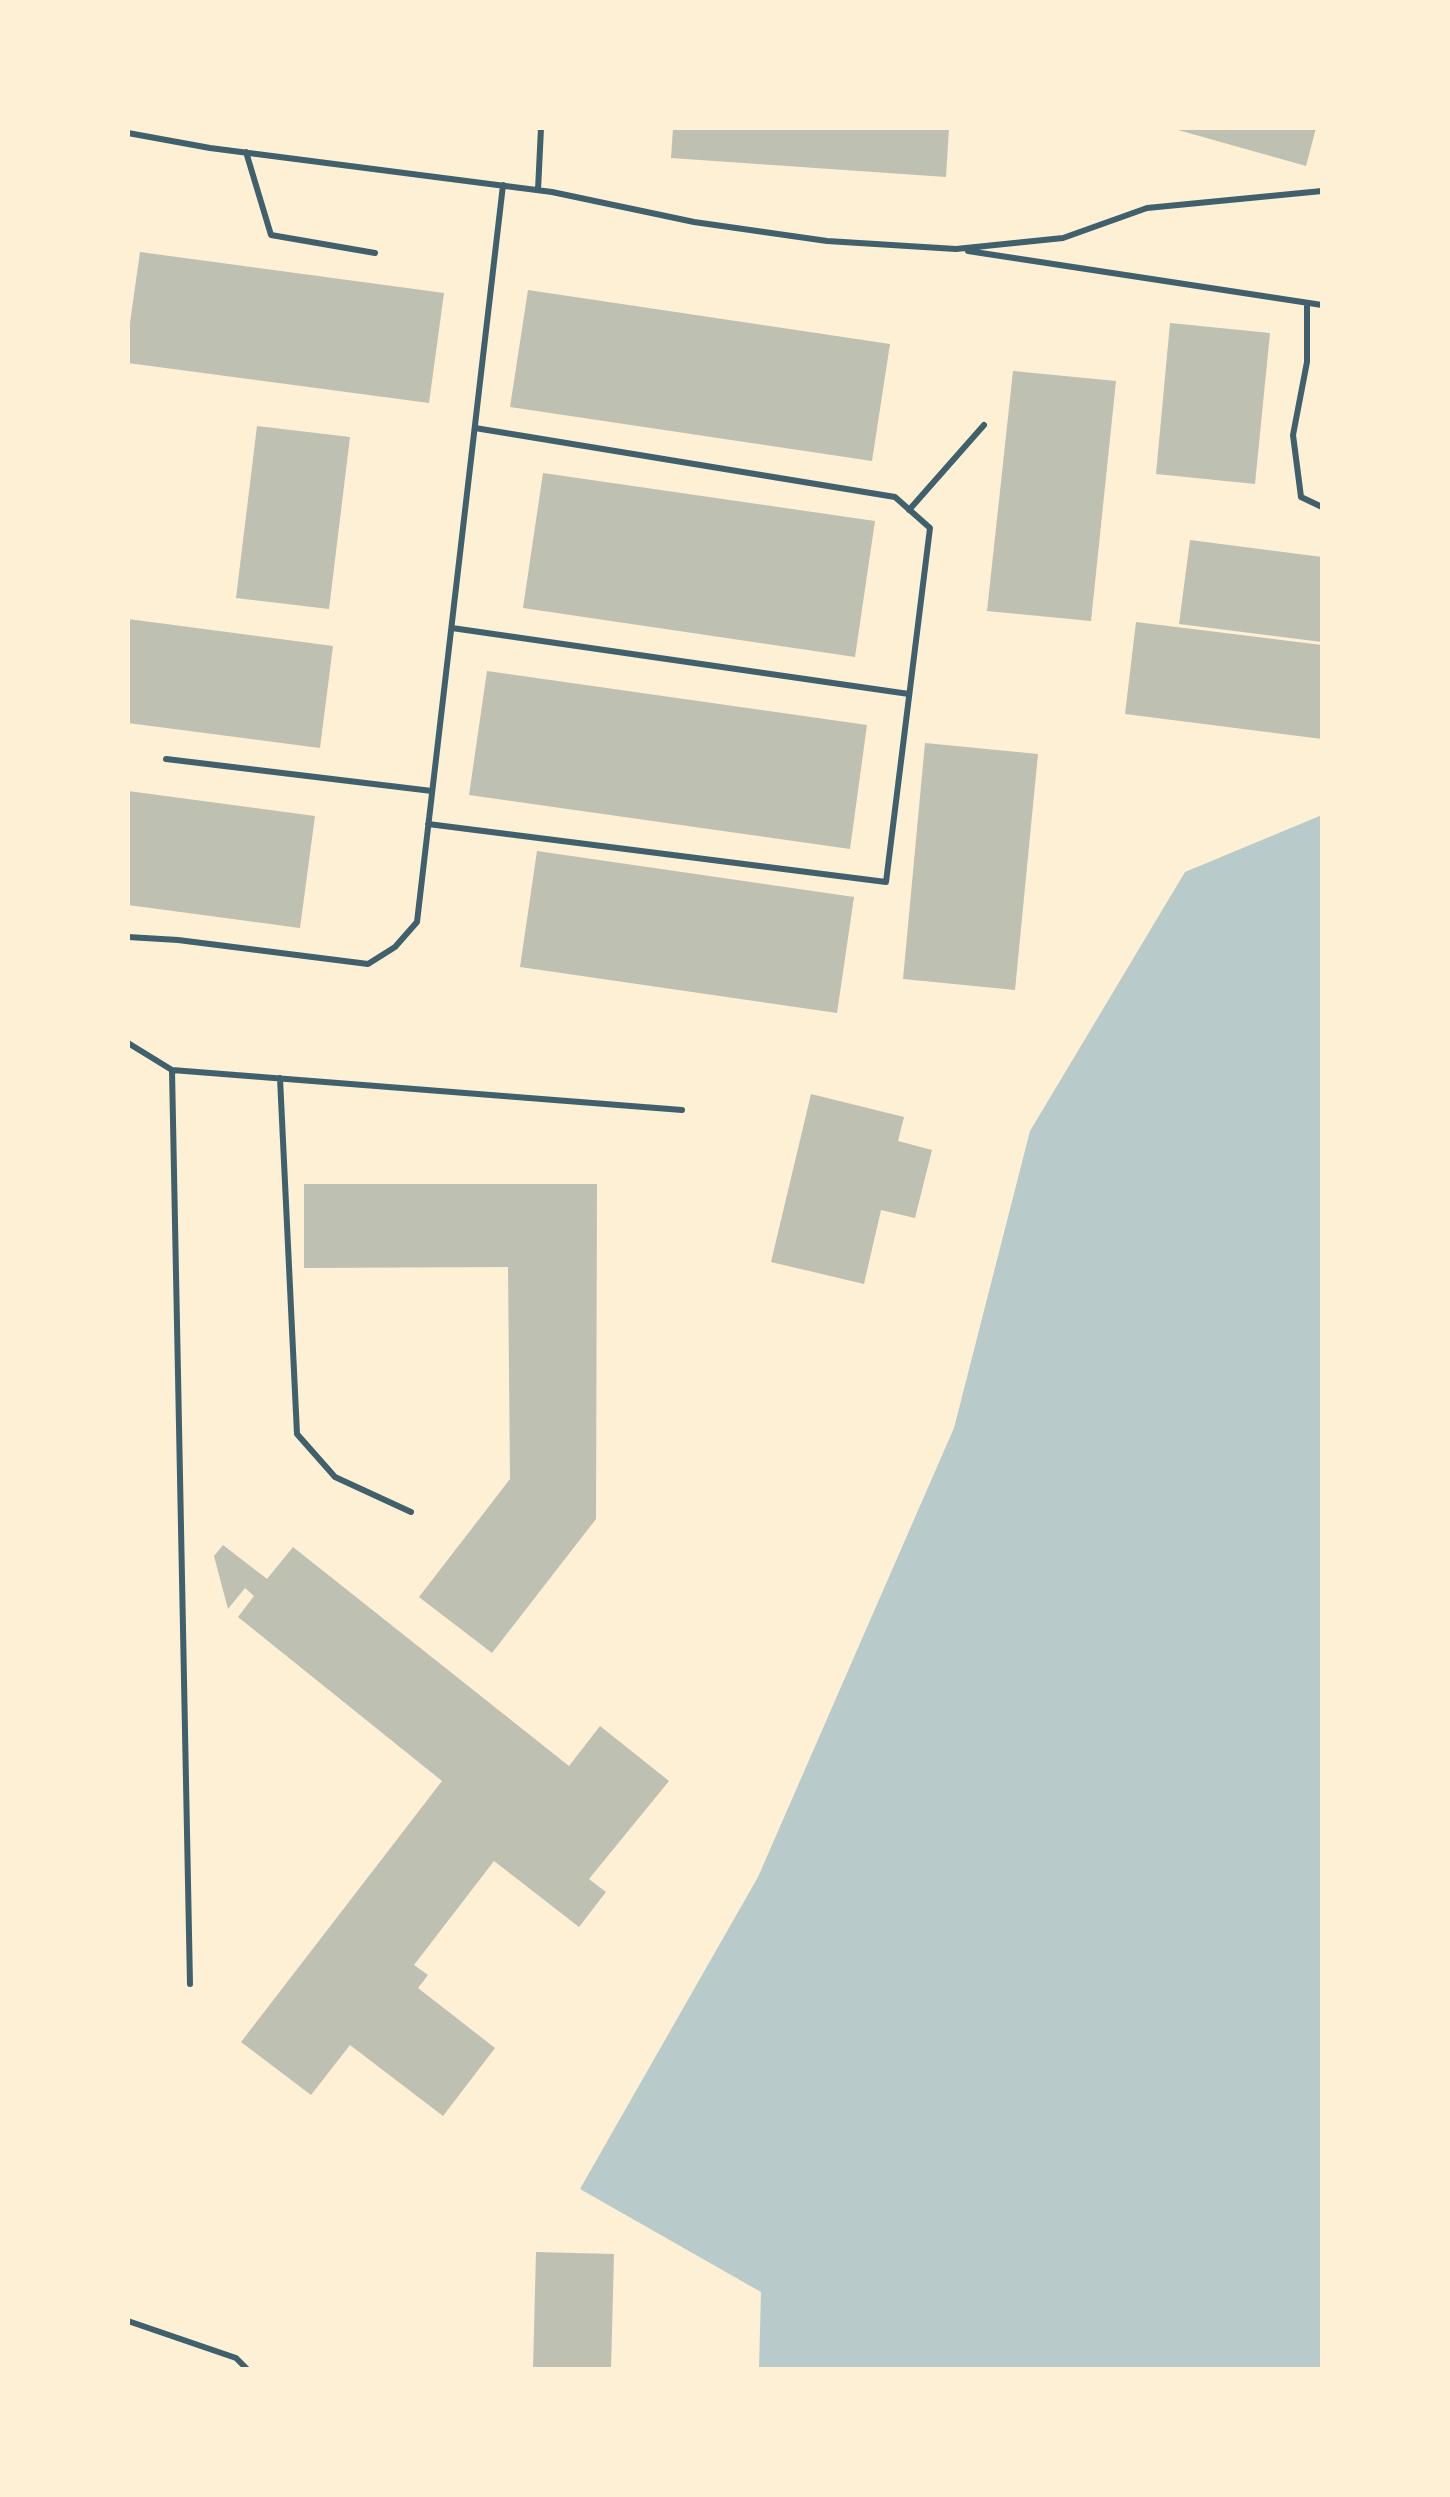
<!DOCTYPE html>
<style>
body{margin:0}
#map{position:relative;width:1450px;height:2497px;overflow:hidden;background:#fdf0d5;font-family:"IBM Plex Sans",sans-serif}
canvas{display:block}
.frame{position:absolute;inset:0;border:130px solid #fdf0d5;pointer-events:none}
</style>
<div id="map">
<canvas width="1450" height="2497"></canvas>
<div class="frame"></div>
</div>
<script>
const context = document.querySelector('canvas').getContext('2d');
context.lineJoin = 'round';
function fill(path, color) {
  context.fillStyle = color;
  context.fill(path, 'evenodd');
}
function poly(rows) {
  const path = new Path2D();
  for (const r of rows) {
    path.moveTo(r[0], r[1]);
    for (let i = 2; i < r.length; i += 2) path.lineTo(r[i], r[i + 1]);
  }
  return path;
}
function stroke(path, color, width, dash) {
  context.strokeStyle = color;
  context.lineWidth = width;
  context.lineCap = dash ? 'butt' : 'round';
  context.setLineDash(dash || []);
  context.stroke(path);
}
fill(poly([
 [1322,815,1322,2369,759,2369,761,2292,580,2189,758,1877,954,1428,1030,1131,1185,872]
]), '#b9caca');
fill(poly([
 [673,128,949,128,946,177,671,158],
 [1171,128,1316,128,1306,166],
 [140,252,444,293,429,403,128,363,128,337],
 [528,290,890,344,872,461,510,407],
 [1170,323,1270,333,1255,484,1156,474],
 [1013,371,1116,381,1091,621,987,611],
 [257,426,350,437,329,609,236,598],
 [543,473,875,521,855,657,523,608],
 [1190,540,1322,557,1322,642,1179,624],
 [128,619,333,646,320,748,128,723],
 [1136,622,1322,645,1322,739,1125,714],
 [487,671,867,725,850,849,469,795],
 [925,743,1038,754,1015,990,903,979],
 [128,791,315,816,300,928,128,905],
 [537,851,854,897,837,1013,520,967],
 [811,1094,904,1117,898,1141,932,1150,915,1218,881,1210,864,1284,771,1262],
 [304,1184,597,1184,596,1519,492,1653,419,1597,510,1479,508,1267,304,1268],
 [223,1545,267,1579,293,1547,569,1766,600,1726,669,1781,589,1879,606,1892,579,1927,494,1861,414,1965,428,1975,418,1988,495,2048,443,2116,350,2045,311,2095,241,2042,442,1781,238,1617,254,1596,245,1588,228,1609,214,1556],
 [536,2252,614,2254,611,2369,533,2369]
]), '#bec0b2');
stroke(poly([
 [128,133,210,148,552,192,694,222,827,241,956,249,1063,238,1147,208,1322,191],
 [246,152,271,235,375,253],
 [538,190,541,128],
 [968,251,1322,305],
 [1307,303,1307,362,1293,435,1301,497,1322,507],
 [909,510,984,425],
 [452,628,909,694],
 [166,759,432,791],
 [428,824,886,882,930,528,895,497,475,428],
 [128,937,178,940,368,964,395,947,417,922,503,185],
 [128,1043,172,1070,682,1110],
 [172,1070,190,1984],
 [280,1078,297,1434,335,1477,411,1512],
 [128,2321,236,2358,247,2369]
]), '#3f606c', 6);
</script>
